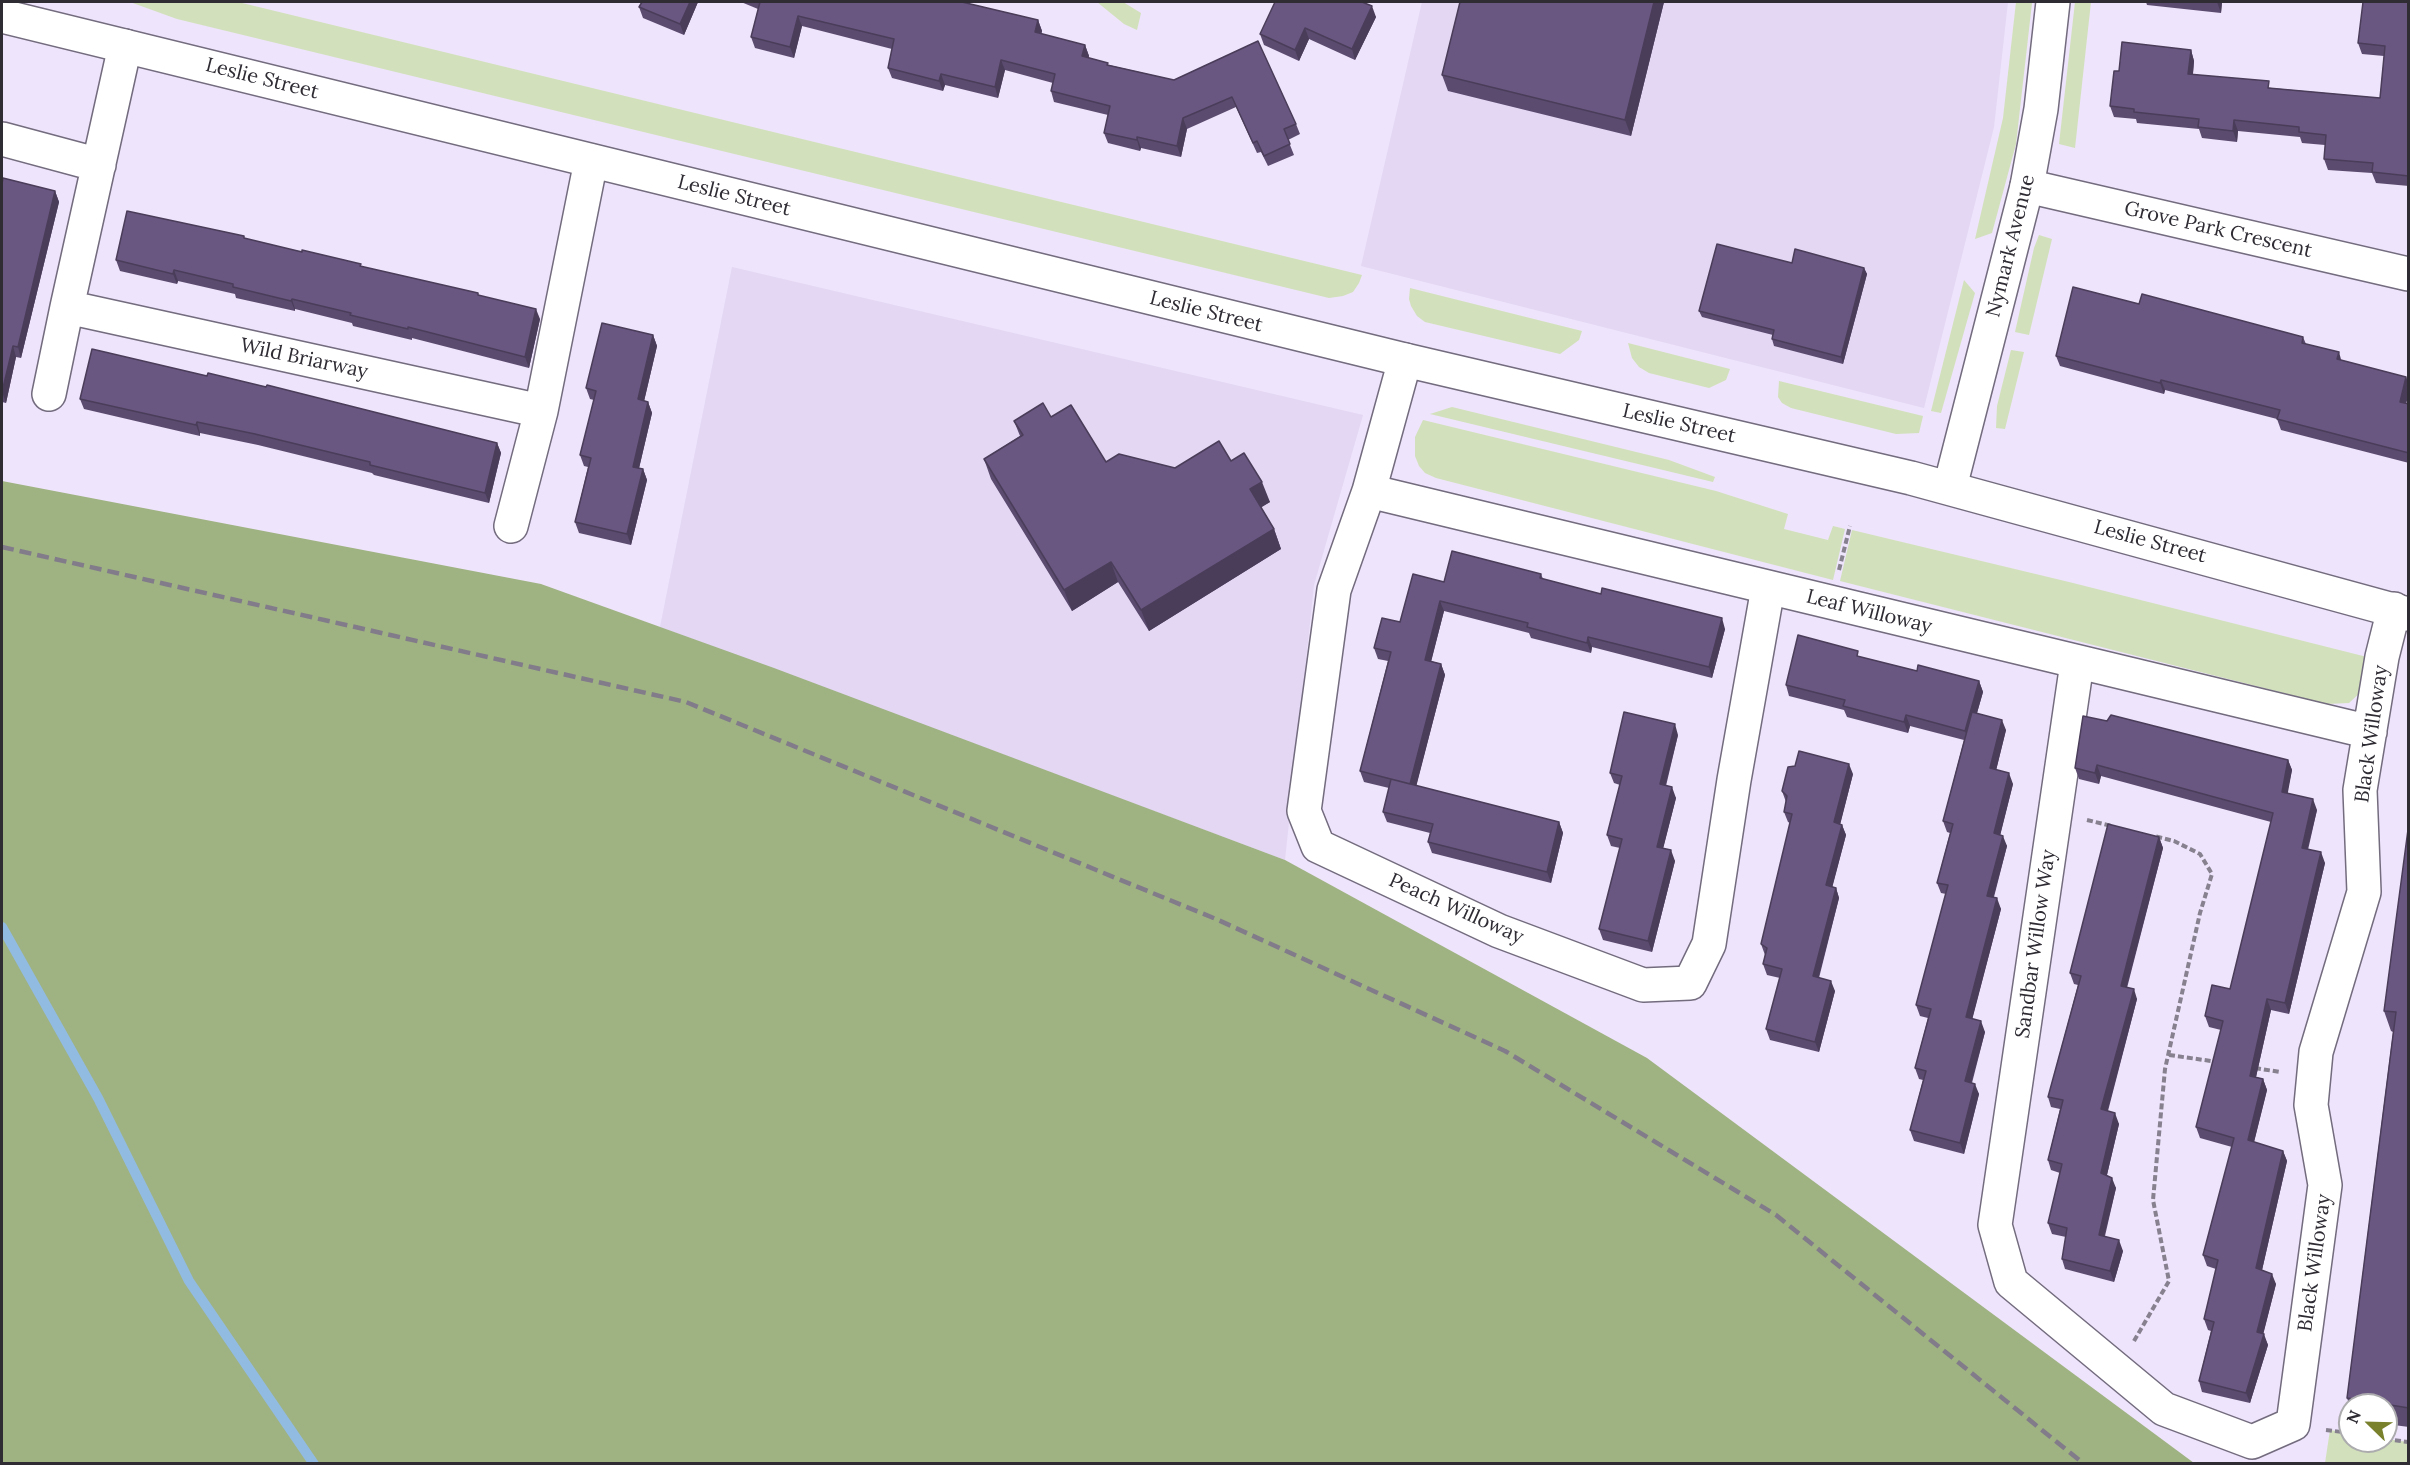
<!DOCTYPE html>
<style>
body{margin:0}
#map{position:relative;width:2410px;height:1465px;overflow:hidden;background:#eee4fb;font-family:Lora,serif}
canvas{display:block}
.frame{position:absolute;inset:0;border:3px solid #2f2c34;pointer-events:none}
.north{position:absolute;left:2338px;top:1393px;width:60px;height:60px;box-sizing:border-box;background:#fff;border:2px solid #acabae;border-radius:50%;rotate:293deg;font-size:16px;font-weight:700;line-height:24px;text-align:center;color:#2f2c34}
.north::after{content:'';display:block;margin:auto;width:21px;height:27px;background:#79812d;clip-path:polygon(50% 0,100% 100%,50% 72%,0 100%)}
</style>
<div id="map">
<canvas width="2410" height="1465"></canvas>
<div class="frame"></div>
<div class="north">N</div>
</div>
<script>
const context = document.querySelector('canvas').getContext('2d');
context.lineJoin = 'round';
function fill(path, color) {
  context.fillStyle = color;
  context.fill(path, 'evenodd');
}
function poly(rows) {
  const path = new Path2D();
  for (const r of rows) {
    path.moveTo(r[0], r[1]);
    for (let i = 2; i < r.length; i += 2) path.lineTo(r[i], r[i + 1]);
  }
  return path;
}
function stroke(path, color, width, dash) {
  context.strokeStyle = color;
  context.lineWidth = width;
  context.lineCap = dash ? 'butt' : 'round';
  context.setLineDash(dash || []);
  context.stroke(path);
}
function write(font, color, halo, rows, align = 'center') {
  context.font = font + ' Lora,serif';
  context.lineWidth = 6;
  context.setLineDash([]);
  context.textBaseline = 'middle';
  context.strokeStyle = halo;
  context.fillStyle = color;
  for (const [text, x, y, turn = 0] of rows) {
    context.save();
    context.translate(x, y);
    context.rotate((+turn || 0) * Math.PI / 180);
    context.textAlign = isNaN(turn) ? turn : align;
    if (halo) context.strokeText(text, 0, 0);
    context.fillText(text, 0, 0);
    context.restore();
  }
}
fill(poly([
 [1422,2,2008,2,1994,127,1924,408,1361,266],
 [732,267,1363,415,1314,585,1285,860,660,627]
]), '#e3d7f4');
fill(poly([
 [130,2,238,2,1362,275,1359,283,1353,292,1343,296,1329,298,177,19],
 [1097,2,1123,2,1141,13,1137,30,1124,24],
 [2016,2,2032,3,2016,144,1992,233,1975,239,2003,118],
 [2075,2,2091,2,2075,148,2059,144],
 [2039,235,2052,239,2029,335,2015,332,2034,248],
 [1964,280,1975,293,1941,413,1931,411],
 [1410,288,1582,331,1579,340,1560,354,1425,322,1417,316,1411,306,1409,299],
 [1628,343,1730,369,1726,380,1709,388,1649,373,1639,367,1632,358],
 [2011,350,2024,352,2005,429,1996,428,1997,406],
 [1779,381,1923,416,1919,433,1896,434,1791,408,1782,403,1778,397],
 [1452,407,1669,460,1715,477,1713,482,1430,414],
 [1423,420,1716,491,1788,514,1784,529,1828,540,1833,526,1845,529,1833,580,1436,478,1425,473,1419,466,1415,456,1415,437],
 [1852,530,2069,582,2371,658,2364,689,2349,703,2327,704,1840,581],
 [2330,1430,2350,1433,2350,1441,2386,1441,2386,1439,2408,1442,2408,1463,2325,1463]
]), '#d2e1bb');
fill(poly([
 [2,481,541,584,774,668,1285,860,1647,1058,2194,1463,2,1463]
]), '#9fb282');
stroke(poly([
 [2,927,98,1098,189,1281,314,1464]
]), '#92bbe1', 10);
const minor = poly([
 [125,46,67,307,541,411],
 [2,139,99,165],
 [2027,186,2408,274],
 [1405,360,1369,491,1334,590,1304,811,1318,846,1499,931,1643,985,1690,983,1709,944,1734,780,1768,588],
 [49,394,67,307],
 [1369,491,2370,732],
 [511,526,541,411,591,161],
 [2077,663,1995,1225,2011,1282,2164,1409,2252,1442,2293,1424,2325,1185,2311,1105,2316,1052,2364,892,2360,790,2382,657,2394,609]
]);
const tertiary = poly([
 [1950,487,2027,186,2041,109,2053,2]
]);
const secondary = poly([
 [2,16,1405,360,1911,478,2408,614]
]);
stroke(minor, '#736b7e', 36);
stroke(tertiary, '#736b7e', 36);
stroke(secondary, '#736b7e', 36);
stroke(poly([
 [1839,570,1850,526],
 [2087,820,2112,826],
 [2169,1055,2218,1062],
 [2255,1068,2280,1072],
 [2134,1341,2169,1281,2153,1200,2165,1069,2200,913,2212,874,2200,854,2174,841,2154,836],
 [2326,1430,2350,1433],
 [2386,1439,2408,1442]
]), '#86808f', 4, [6, 3]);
stroke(minor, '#fff', 33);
stroke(tertiary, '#fff', 33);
stroke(secondary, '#fff', 33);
stroke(poly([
 [2,547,686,702,1216,919,1505,1051,1776,1215,2084,1464]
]), '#817b8a', 4.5, [12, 6]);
fill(poly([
 [698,2,684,35,643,18,639,7],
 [741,2,962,2,1038,20,1042,31,1041,34,1085,45,1089,56,1088,58,1109,65,1174,80,1258,41,1296,124,1300,134,1288,140,1294,155,1268,166,1261,152,1257,153,1236,107,1187,129,1181,157,1141,148,1140,151,1108,143,1104,133,1108,115,1054,102,1051,91,1053,83,1005,70,998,98,945,85,943,91,892,78,888,68,892,49,802,26,794,58,755,48,751,37,758,9],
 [1460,2,1664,2,1631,136,1448,91,1442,75],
 [2146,2,2222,2,2221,13,2147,5],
 [2409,2,2409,186,2376,183,2372,173,2328,170,2324,159,2325,145,2302,143,2300,137,2238,131,2237,142,2202,138,2199,129,2137,123,2136,119,2114,117,2110,106,2119,71,2191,50,2194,61,2193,74,2272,88,2380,98,2384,56,2362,54,2358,43],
 [1364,3,1376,17,1355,60,1309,39,1299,61,1264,45,1260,34],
 [2,184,55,191,59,202,21,358,16,357,6,403,2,402],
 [245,239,479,295,540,319,529,368,412,338,412,340,353,326,352,323,295,309,295,311,236,298,235,294,178,281,177,284,120,271,116,260],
 [1792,263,1864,268,1867,274,1843,364,1774,346,1772,339,1773,335,1702,317,1699,311],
 [2139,304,2303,337,2306,344,2341,360,2406,377,2409,385,2409,393,2406,404,2409,404,2409,463,2281,430,2277,419,2165,390,2164,394,2060,366,2056,356],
 [653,335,657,346,644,401,648,402,652,413,639,468,643,469,647,480,631,545,579,533,575,522,588,467,584,466,580,455,594,400,590,399,586,388],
 [80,399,497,443,501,453,489,503,374,475,372,473,258,445,200,433,200,436,84,409],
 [1051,417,1106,462,1175,468,1231,461,1270,502,1261,507,1274,529,1281,549,1149,631,1118,582,1072,611,991,479,984,459,1020,436,1014,421],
 [1541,574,1543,579,1725,629,1712,678,1592,647,1591,653,1531,638,1529,633,1444,611,1431,661,1441,664,1445,675,1416,786,1559,822,1563,833,1551,883,1432,853,1428,842,1430,833,1387,822,1383,812,1389,788,1364,782,1360,771,1388,661,1378,659,1374,648,1400,622,1444,582],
 [1860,657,1917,671,1979,681,1983,692,1977,713,2006,730,1996,770,2013,784,2000,835,2007,846,1994,897,2001,909,1972,1019,1985,1032,1972,1083,1979,1094,1964,1154,1914,1141,1910,1130,1923,1080,1919,1079,1915,1068,1928,1018,1920,1016,1916,1005,1946,894,1941,893,1937,883,1950,833,1947,832,1943,821,1964,740,1910,726,1908,733,1847,717,1844,710,1789,696,1786,685],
 [2083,716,2288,760,2292,770,2287,793,2317,810,2308,850,2325,863,2289,1014,2271,1010,2256,1077,2263,1079,2267,1090,2254,1142,2283,1151,2287,1161,2262,1270,2276,1284,2263,1334,2268,1345,2250,1403,2202,1392,2199,1381,2211,1331,2208,1330,2204,1319,2216,1269,2207,1266,2203,1255,2232,1147,2200,1138,2196,1127,2221,1030,2209,1027,2205,1016,2230,989,2271,822,2101,776,2099,784,2079,779,2075,768],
 [1678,735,1666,786,1676,798,1663,848,1675,861,1652,952,1603,940,1599,929,1620,848,1611,846,1607,835,1620,785,1614,783,1610,773],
 [1853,774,1840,824,1842,825,1846,835,1832,887,1836,888,1839,898,1819,978,1835,991,1819,1052,1770,1040,1766,1029,1780,978,1767,975,1763,964,1765,955,1761,944,1790,823,1788,822,1784,812,1786,802,1782,791],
 [2409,822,2409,1427,2386,1424,2386,1405,2350,1405,2350,1407,2347,1398,2393,1032,2391,1031,2384,1011],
 [2159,837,2163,848,2127,988,2137,999,2108,1111,2119,1124,2107,1175,2116,1188,2105,1236,2123,1251,2114,1282,2065,1269,2062,1259,2066,1237,2052,1234,2048,1223,2060,1173,2051,1170,2048,1160,2060,1109,2051,1107,2048,1097,2078,985,2074,984,2070,973]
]), '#5b4b6f');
fill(poly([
 [690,2,698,2,684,35,680,24],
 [1654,2,1664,2,1631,136,1625,120],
 [2217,2,2222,2,2221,13],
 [1372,6,1376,17,1355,60,1352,49],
 [798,16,802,26,794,58,790,47],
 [1038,20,1042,31,1039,43,1035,32],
 [1305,28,1309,39,1299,61,1295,50],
 [1085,45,1089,56,1086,67,1082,56],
 [2191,50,2194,61,2192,84,2188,74],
 [1001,60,1005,70,998,98,995,87],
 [941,74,945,85,943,91,939,81],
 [1183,118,1187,129,1181,157,1177,146],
 [2234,120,2238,131,2237,142,2233,131],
 [1137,137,1141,148,1140,151,1137,140],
 [55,191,59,202,21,358,18,347],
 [1864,268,1867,274,1843,364,1841,357],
 [174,270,178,281,177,284,173,274],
 [292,299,295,309,295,311,291,301],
 [536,309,540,319,529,368,525,357],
 [653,335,657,346,642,410,638,399],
 [13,346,16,357,6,403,2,392],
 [2339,352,2342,363,2337,359],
 [2406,377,2409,385,2409,393,2403,413,2400,402],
 [2161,380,2165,390,2164,394,2160,383],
 [648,402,652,413,637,477,633,467],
 [197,422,200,433,200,436,196,425],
 [497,443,501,453,489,503,485,493],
 [643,469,647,480,631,545,627,534],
 [1262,482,1270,502,1257,510,1250,489],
 [1274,529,1281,549,1149,631,1141,610],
 [1111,562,1118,582,1072,611,1064,590],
 [1440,601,1444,611,1429,670,1425,660],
 [1722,618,1725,629,1712,678,1709,667],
 [1588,637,1592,647,1591,653,1587,643],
 [1441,664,1445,675,1414,795,1410,784],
 [1979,681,1983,692,1969,741,1965,731],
 [1906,715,1910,726,1908,733,1904,722],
 [2002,720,2006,730,1994,779,1990,768],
 [1675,724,1678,735,1663,795,1660,784],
 [2288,760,2292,770,2286,803,2282,792],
 [1849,764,1853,774,1838,833,1834,822],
 [2097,765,2101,776,2099,784,2095,773],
 [2009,773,2013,784,1998,844,1994,833],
 [1672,787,1676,798,1661,857,1657,847],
 [2313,799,2317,810,2305,859,2302,848],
 [1559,822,1563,833,1551,883,1547,872],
 [1842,825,1846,835,1830,896,1826,885],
 [2003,836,2007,846,1991,906,1987,896],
 [2159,837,2163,848,2124,997,2121,986],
 [1671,850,1675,861,1652,952,1648,941],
 [2321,852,2325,863,2289,1014,2285,1003],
 [1836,888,1839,898,1816,987,1813,976],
 [1997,898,2001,909,1970,1028,1966,1017],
 [1831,981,1835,991,1819,1052,1815,1042],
 [2134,989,2137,999,2105,1120,2101,1109],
 [2267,999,2271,1010,2254,1086,2250,1076],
 [1981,1021,1985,1032,1969,1091,1965,1081],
 [2263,1079,2267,1090,2252,1150,2248,1140],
 [1975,1084,1979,1094,1964,1154,1960,1143],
 [2115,1113,2119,1124,2105,1183,2101,1173],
 [2283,1151,2287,1161,2260,1279,2256,1268],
 [2112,1178,2116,1188,2102,1245,2099,1235],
 [2119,1240,2123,1251,2114,1282,2110,1271],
 [2272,1274,2276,1284,2261,1343,2257,1332],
 [2264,1334,2268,1345,2250,1403,2246,1393]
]), '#4a3d5a');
const building = poly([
 [642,2,690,2,680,24,639,7,642,2],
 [760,2,962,2,1038,20,1035,32,1085,45,1082,56,1108,63,1107,65,1174,80,1258,41,1296,124,1284,129,1290,144,1264,156,1257,141,1253,143,1232,97,1183,118,1177,146,1137,137,1137,140,1104,133,1110,106,1051,91,1055,74,1001,60,995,87,941,74,939,81,888,68,894,39,798,16,790,47,751,37,760,2],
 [1275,2,1362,2,1372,6,1352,49,1305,28,1295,50,1260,34,1275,2],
 [1460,2,1654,2,1625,120,1442,75,1460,2],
 [2363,2,2409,2,2409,176,2372,172,2373,163,2324,159,2326,135,2299,132,2299,127,2234,120,2233,131,2198,127,2199,119,2134,112,2134,109,2110,106,2114,71,2119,71,2122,42,2191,50,2188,74,2269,81,2268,88,2380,98,2385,46,2358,43,2363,2],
 [3,178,55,191,18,347,13,346,2,392,2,184,3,178],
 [127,211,244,236,244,238,302,252,302,250,361,264,360,266,478,293,478,295,536,309,525,357,408,327,408,329,350,315,351,313,292,299,291,301,233,287,233,284,174,270,173,274,116,260,127,211],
 [1717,244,1792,263,1795,249,1864,268,1841,357,1772,339,1774,330,1699,311,1717,244],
 [2073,287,2139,304,2142,294,2303,337,2302,343,2339,352,2337,359,2406,377,2400,402,2409,404,2409,453,2277,419,2280,410,2161,380,2160,383,2056,356,2073,287],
 [602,323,653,335,638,399,648,402,633,467,643,469,627,534,575,522,591,458,580,455,596,391,586,388,602,323],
 [92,349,207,376,208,373,266,387,267,385,497,443,485,493,370,465,370,462,255,434,197,422,196,425,80,399,92,349],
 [1043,403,1051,417,1071,405,1106,462,1119,454,1175,468,1219,441,1231,461,1244,453,1262,482,1250,489,1274,529,1141,610,1111,562,1064,590,984,459,1023,435,1014,421,1043,403],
 [1452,551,1541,574,1540,578,1601,594,1602,588,1722,618,1709,667,1588,637,1587,643,1527,627,1528,623,1440,601,1425,660,1441,664,1410,784,1360,771,1391,652,1374,648,1382,618,1400,622,1413,574,1444,582,1452,551],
 [1798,635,1858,651,1857,656,1917,671,1918,665,1979,681,1965,731,1906,715,1904,722,1843,706,1845,700,1786,685,1798,635],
 [1624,712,1675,724,1660,784,1672,787,1657,847,1671,850,1648,941,1599,929,1622,839,1607,835,1622,776,1610,773,1624,712],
 [1972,712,2002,720,1990,768,2009,773,1994,833,2003,836,1987,896,1997,898,1966,1017,1981,1021,1965,1081,1975,1084,1960,1143,1910,1130,1926,1071,1915,1068,1931,1009,1916,1005,1948,885,1937,883,1953,824,1943,821,1972,712],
 [2111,715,2288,760,2282,792,2313,799,2302,848,2321,852,2285,1003,2267,999,2250,1076,2263,1079,2248,1140,2283,1151,2256,1268,2272,1274,2257,1332,2264,1334,2246,1393,2199,1381,2214,1322,2204,1319,2218,1260,2203,1255,2234,1138,2196,1127,2223,1021,2205,1016,2212,985,2230,989,2273,813,2097,765,2095,773,2075,768,2083,716,2107,721,2111,715],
 [1799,751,1849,764,1834,822,1842,825,1826,885,1836,888,1813,976,1831,981,1815,1042,1766,1029,1782,969,1763,964,1767,948,1761,944,1792,814,1784,812,1787,796,1782,791,1788,767,1795,766,1799,751],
 [1391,779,1559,822,1547,872,1428,842,1433,824,1383,812,1391,779],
 [2409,822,2409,1408,2347,1398,2396,1012,2384,1011,2409,822],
 [2108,824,2159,837,2121,986,2134,989,2101,1109,2115,1113,2101,1173,2112,1178,2099,1235,2119,1240,2110,1271,2062,1259,2067,1228,2048,1223,2062,1164,2048,1160,2063,1100,2048,1097,2081,976,2070,973,2108,824]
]);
fill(building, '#6a5781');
stroke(building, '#4a3d5a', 1.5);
write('20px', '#2f2c34', '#fff', [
 ["Leslie Street",262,79,14],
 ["Leslie Street",734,196,14],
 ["Grove Park Crescent",2218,230,13],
 ["Nymark Avenue",2011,246,-76],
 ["Leslie Street",1206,312,14],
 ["Wild Briarway",304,359,12],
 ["Leslie Street",1679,424,13],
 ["Leslie Street",2150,542,15],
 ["Leaf Willoway",1869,612,14],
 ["Black Willoway",2372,734,-82],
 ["Peach Willoway",1456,909,24],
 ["Sandbar Willow Way",2036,944,-82],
 ["Black Willoway",2315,1263,-82]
]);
</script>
